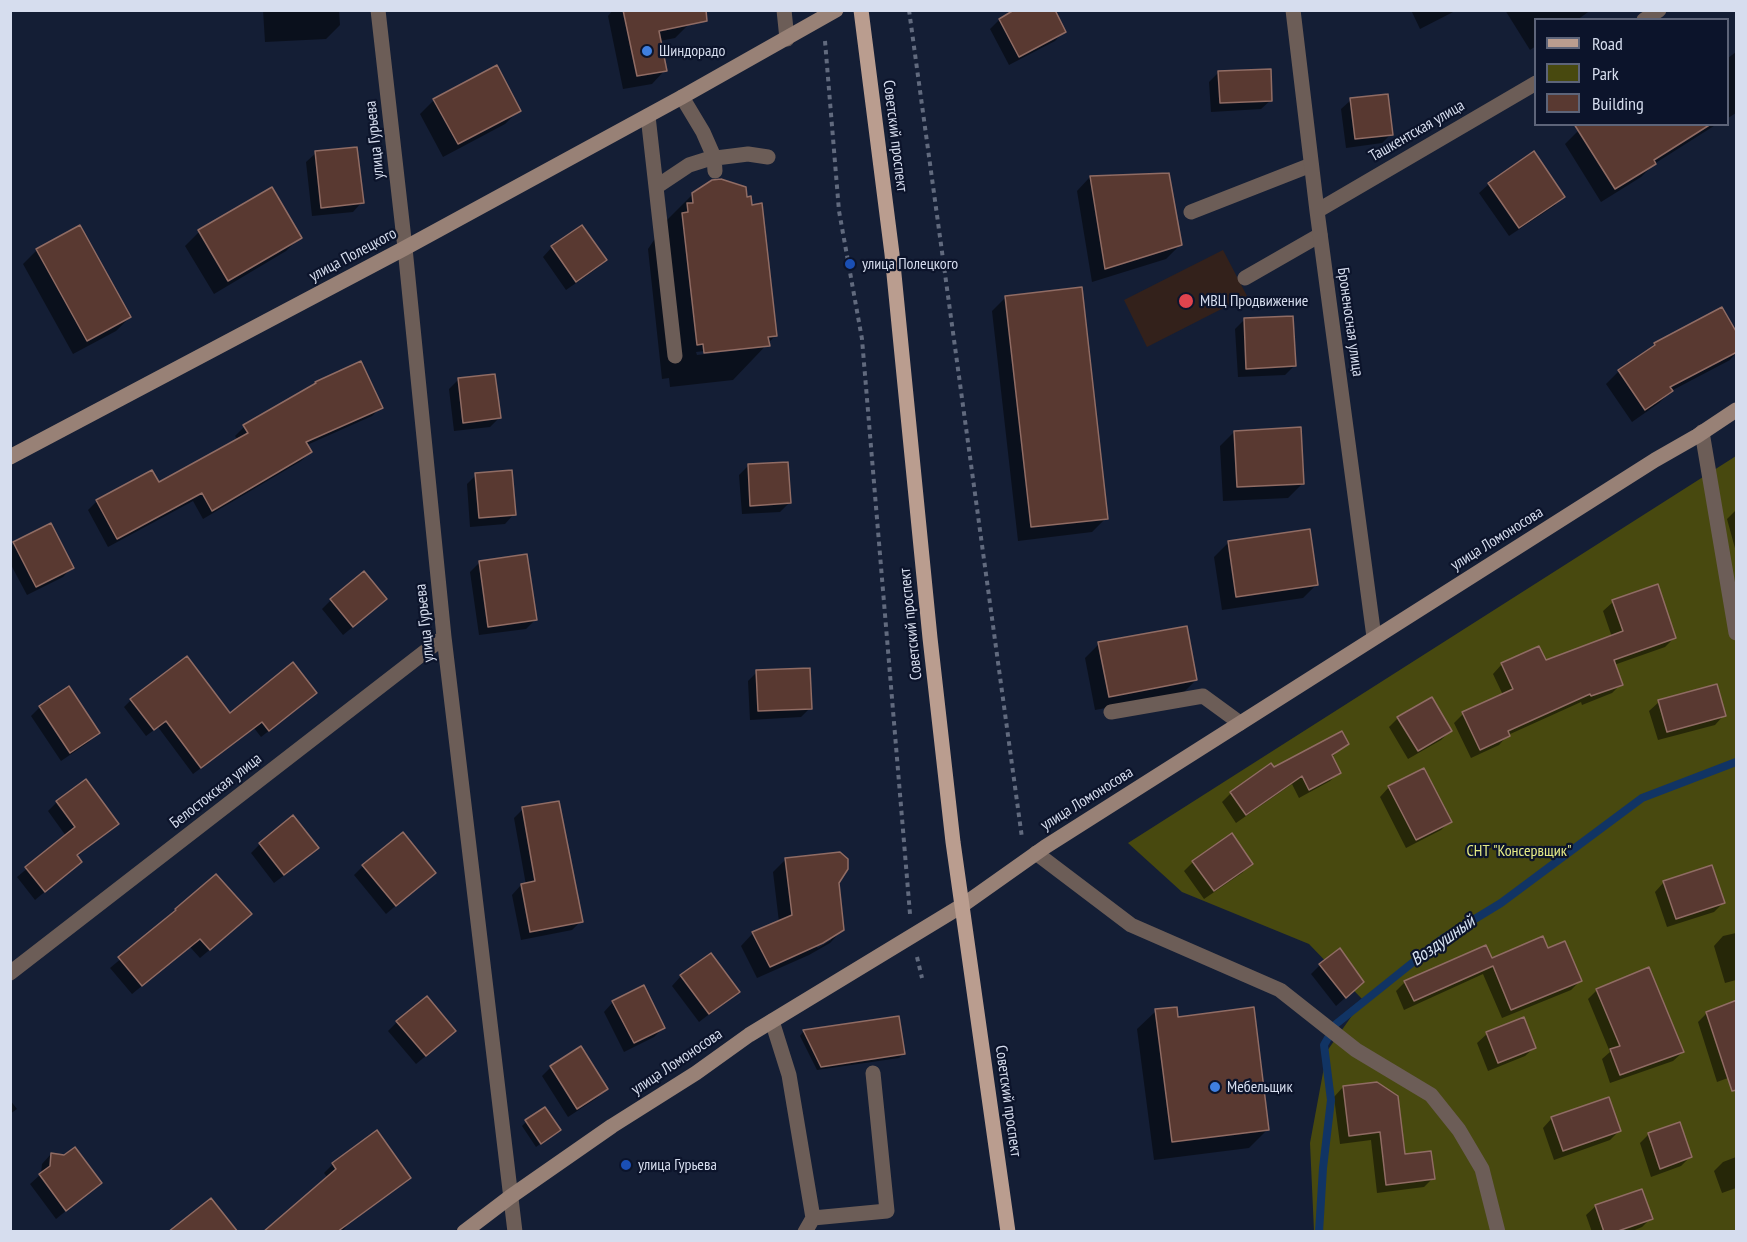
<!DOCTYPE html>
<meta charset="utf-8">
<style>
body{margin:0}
#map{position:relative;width:1747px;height:1242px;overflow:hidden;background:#141e35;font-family:"PT Sans Narrow",sans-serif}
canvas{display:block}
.frame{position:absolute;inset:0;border:12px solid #d6ddee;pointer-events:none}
.legend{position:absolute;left:1534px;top:18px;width:195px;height:108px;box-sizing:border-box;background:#0c142b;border:2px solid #5d6479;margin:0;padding:8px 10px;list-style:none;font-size:18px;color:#d6ddee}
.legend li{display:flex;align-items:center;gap:12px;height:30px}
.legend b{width:30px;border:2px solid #5d6479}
</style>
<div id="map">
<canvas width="1747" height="1242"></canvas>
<div class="frame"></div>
<ul class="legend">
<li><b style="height:8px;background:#ba9d8f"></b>Road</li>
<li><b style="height:16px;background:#48490f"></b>Park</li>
<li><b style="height:16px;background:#593931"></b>Building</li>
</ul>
</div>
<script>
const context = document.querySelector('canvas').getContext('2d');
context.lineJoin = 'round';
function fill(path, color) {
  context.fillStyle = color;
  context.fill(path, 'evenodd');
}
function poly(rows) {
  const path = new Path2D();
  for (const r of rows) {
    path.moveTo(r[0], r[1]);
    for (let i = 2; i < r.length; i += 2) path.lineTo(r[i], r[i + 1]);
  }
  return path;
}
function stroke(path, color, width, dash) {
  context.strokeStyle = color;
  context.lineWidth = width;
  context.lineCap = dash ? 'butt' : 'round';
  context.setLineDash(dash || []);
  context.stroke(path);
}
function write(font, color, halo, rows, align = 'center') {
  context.font = font + ' "PT Sans Narrow",sans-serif';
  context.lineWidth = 4.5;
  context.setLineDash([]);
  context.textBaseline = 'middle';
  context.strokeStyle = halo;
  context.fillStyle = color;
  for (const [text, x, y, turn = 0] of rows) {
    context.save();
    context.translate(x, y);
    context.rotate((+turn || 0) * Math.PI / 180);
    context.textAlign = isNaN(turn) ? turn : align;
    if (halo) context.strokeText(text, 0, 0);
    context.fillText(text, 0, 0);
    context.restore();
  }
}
fill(poly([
 [1223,250,1247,296,1147,347,1124,300]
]), '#33211b');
fill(poly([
 [1736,456,1736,1231,1314,1231,1310,1143,1327,1051,1363,1000,1309,944,1182,892,1128,843]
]), '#48490f');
fill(poly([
 [263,10,339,10,340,25,326,39,265,42],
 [613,10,686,10,689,24,675,38,660,41,665,70,652,84,623,89,608,16],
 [1018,10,1064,31,1055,41,1009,65,990,29,999,20],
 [1411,10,1457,10,1420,29],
 [1505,10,1591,10,1577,20,1536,20,1536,46,1530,50],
 [1736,52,1736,113,1728,118,1728,58],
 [1218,73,1271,100,1261,109,1211,112,1209,82],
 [434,100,519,110,505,124,443,157,420,114],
 [1351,100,1391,134,1382,143,1346,148,1341,109],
 [1588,124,1717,124,1654,164,1641,177,1601,202,1565,144,1578,131],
 [316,153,362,202,353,212,312,216,306,162],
 [1090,177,1180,245,1166,259,1092,282,1077,191],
 [1489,184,1563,197,1554,206,1509,236,1479,193],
 [693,194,775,336,733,380,670,387,669,378,662,379,648,249,658,234,658,229],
 [740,347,740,350,697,355,696,352],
 [199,232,300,237,286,251,214,294,185,246],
 [552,247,605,260,596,269,566,290,543,257],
 [37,250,130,317,116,331,73,354,23,264],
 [1006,297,1106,518,1092,532,1018,541,992,311],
 [1244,320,1294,366,1285,375,1238,377,1235,329],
 [1736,336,1736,353,1730,360,1671,391,1659,403,1632,422,1606,384,1619,371,1647,352,1655,344],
 [361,363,381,407,372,416,307,445,311,452,301,461,203,519,193,501,108,547,88,510,97,501,158,484,238,440,235,436,244,427,311,388,316,383],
 [458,380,499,418,490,427,454,431,449,389],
 [1234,432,1302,484,1288,498,1223,501,1220,446],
 [749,465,789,503,780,512,742,514,739,475],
 [476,475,514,514,505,524,470,527,467,484],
 [1736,510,1736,552,1727,519],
 [14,543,72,567,63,577,27,595,10,563,10,547],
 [1228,543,1317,584,1303,598,1222,610,1214,557],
 [479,563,535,620,526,629,479,635,470,572],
 [1657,586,1674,638,1665,647,1614,665,1621,684,1612,693,1582,705,1581,702,1508,735,1499,745,1471,758,1454,723,1463,714,1503,695,1493,674,1502,664,1545,662,1612,637,1603,611,1613,602],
 [331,600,376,608,343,635,322,609],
 [1099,644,1196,680,1182,694,1095,710,1085,658],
 [757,672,810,708,801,717,750,720,748,681],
 [131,700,230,715,308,700,261,737,254,728,193,774,158,727,146,736,124,707],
 [1659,702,1724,715,1715,725,1658,740,1649,711],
 [40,707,98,732,89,742,61,761,31,716],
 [1398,718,1451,730,1441,740,1408,759,1389,727],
 [1347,743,1332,757,1339,772,1330,781,1299,798,1292,784,1236,823,1222,802,1231,793,1273,769],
 [1423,770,1450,821,1441,830,1406,848,1380,797,1389,787],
 [57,802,117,824,76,857,80,862,35,900,17,877,66,836,48,811],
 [523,809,581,921,572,930,521,940,512,895,521,885,526,885,514,818],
 [260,844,308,857,274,883,251,853],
 [786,859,837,882,842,930,830,943,809,955,757,978,741,946,753,933,779,922,773,872],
 [831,936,831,940,818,948,816,946],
 [1193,862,1251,863,1242,873,1204,899,1184,871],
 [363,866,434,873,386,914,354,875],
 [1664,882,1723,903,1714,912,1667,927,1655,892],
 [167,920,241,923,200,958,190,947,132,994,110,968],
 [1736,933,1736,980,1725,983,1714,946,1723,936],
 [1547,950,1580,981,1571,990,1502,1018,1483,974,1404,1010,1396,991,1405,982,1491,960],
 [1320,965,1353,991,1336,1006,1311,974],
 [681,976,738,992,699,1022,672,986],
 [1597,990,1683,1052,1673,1061,1610,1083,1602,1059,1610,1052,1588,999],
 [613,1002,664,1027,654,1037,624,1052,604,1012],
 [1156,1011,1177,1018,1268,1129,1249,1148,1154,1160,1137,1029],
 [1707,1013,1736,1075,1717,1082,1698,1022],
 [898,1018,904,1054,899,1058,817,1070,800,1036,803,1032],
 [1523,1019,1535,1047,1525,1056,1488,1071,1477,1043,1487,1034],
 [397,1022,445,1040,416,1064,388,1031],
 [551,1067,606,1089,597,1098,568,1117,542,1076],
 [1343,1087,1404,1155,1433,1178,1424,1187,1377,1193,1371,1140,1340,1144,1334,1097],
 [10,1100,17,1109,10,1114],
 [1552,1118,1619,1131,1610,1140,1554,1160,1543,1128],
 [526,1122,560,1130,536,1147,522,1126],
 [1649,1134,1690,1157,1681,1166,1651,1177,1640,1143],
 [51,1154,100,1183,56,1219,30,1184,41,1174,42,1164],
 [1736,1157,1736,1188,1722,1193,1714,1171,1723,1162],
 [333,1164,409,1177,400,1186,348,1224,342,1232,266,1232,328,1178,324,1173],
 [1596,1206,1651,1218,1642,1227,1630,1232,1592,1232,1586,1215]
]), '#0007');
stroke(poly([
 [1319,1232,1323,1168,1331,1100,1324,1045,1336,1024,1442,939,1501,903,1642,798,1736,762]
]), '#113464', 8);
const building = poly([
 [623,10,706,10,707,21,659,31,667,71,637,76,623,10],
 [1014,10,1055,10,1066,32,1019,57,999,19,1014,10],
 [497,65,521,111,458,144,433,99,497,65],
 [1271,69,1272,101,1220,103,1218,71,1271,69],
 [1388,94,1393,135,1355,139,1350,98,1388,94],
 [1574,124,1711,124,1654,160,1656,164,1615,189,1574,124],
 [357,147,364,203,321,208,315,151,357,147],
 [1534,151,1565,197,1519,228,1488,183,1534,151],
 [1169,173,1182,245,1105,269,1090,176,1169,173],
 [721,179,746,187,747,197,751,196,752,205,762,203,777,336,768,337,770,346,704,353,703,344,697,345,682,213,688,212,687,203,693,203,692,193,712,180,721,179],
 [272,187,302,238,228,281,198,230,272,187],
 [80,225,131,317,87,341,36,249,80,225],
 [582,225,607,260,576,282,551,246,582,225],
 [1082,287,1108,519,1031,527,1005,296,1082,287],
 [1722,307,1737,333,1737,352,1670,387,1673,391,1645,410,1618,370,1655,345,1654,343,1722,307],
 [1293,316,1296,366,1246,369,1244,318,1293,316],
 [361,361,383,408,306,442,312,452,212,511,202,493,117,539,96,500,152,470,159,482,248,433,243,425,316,383,315,382,361,361],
 [495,374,501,418,463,423,458,378,495,374],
 [1301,427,1304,484,1237,487,1234,431,1301,427],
 [788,462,791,503,750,506,748,464,788,462],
 [512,470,516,515,479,518,475,473,512,470],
 [51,523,74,568,36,587,13,542,51,523],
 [1310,529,1318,585,1236,597,1228,541,1310,529],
 [527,554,537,620,488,627,479,561,527,554],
 [364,571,387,599,353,627,330,599,364,571],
 [1658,584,1676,638,1614,660,1623,685,1591,696,1590,694,1508,731,1510,736,1480,750,1462,712,1513,689,1501,663,1539,646,1546,660,1623,631,1612,600,1658,584],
 [1187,626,1197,680,1109,697,1098,642,1187,626],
 [187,656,230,713,293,662,317,693,269,731,262,722,201,768,166,721,154,730,130,699,187,656],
 [810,668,812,709,758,711,756,670,810,668],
 [1717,684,1726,716,1667,732,1658,700,1717,684],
 [69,686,100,733,70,753,39,706,69,686],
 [1432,697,1452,731,1418,751,1397,717,1432,697],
 [1342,731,1349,744,1332,755,1341,773,1309,790,1302,776,1246,815,1230,792,1271,763,1274,767,1342,731],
 [1424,768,1452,822,1416,840,1388,786,1424,768],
 [86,779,119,824,77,855,82,862,45,892,25,867,75,827,56,801,86,779],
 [559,801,583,922,530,932,521,884,535,881,522,807,559,801],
 [293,815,319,848,284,875,259,843,293,815],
 [403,832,436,873,396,906,362,865,403,832],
 [1232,833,1253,864,1214,891,1192,861,1232,833],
 [840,852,848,859,848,869,839,883,844,930,823,943,770,967,752,932,792,915,785,858,840,852],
 [1712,865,1725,903,1676,919,1663,881,1712,865],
 [216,874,252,914,210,950,200,939,142,986,118,957,176,910,175,909,216,874],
 [1543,936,1548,948,1565,941,1582,981,1511,1010,1493,966,1414,1001,1404,981,1486,945,1492,958,1543,936],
 [1340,948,1364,982,1346,998,1319,964,1340,948],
 [711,953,740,992,709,1014,680,975,711,953],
 [1649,967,1684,1052,1620,1075,1610,1049,1620,1046,1596,989,1649,967],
 [644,985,665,1028,634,1043,612,1001,644,985],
 [427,996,456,1031,426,1056,396,1021,427,996],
 [1737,1000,1737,1090,1732,1091,1706,1012,1737,1000],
 [1177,1007,1178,1017,1254,1007,1269,1130,1172,1142,1155,1009,1177,1007],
 [899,1016,905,1054,821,1067,803,1030,899,1016],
 [1524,1017,1536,1048,1498,1063,1486,1032,1524,1017],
 [581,1046,608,1089,577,1109,550,1066,581,1046],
 [1377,1082,1398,1096,1405,1154,1431,1151,1435,1179,1386,1185,1380,1132,1349,1136,1343,1086,1377,1082],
 [1609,1097,1621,1131,1563,1151,1551,1117,1609,1097],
 [545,1107,561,1130,541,1144,525,1120,545,1107],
 [1680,1122,1692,1157,1660,1169,1648,1133,1680,1122],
 [377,1130,411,1178,337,1232,263,1232,336,1169,332,1163,377,1130],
 [75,1147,102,1183,66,1211,39,1174,50,1166,51,1153,64,1155,75,1147],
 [1642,1189,1653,1219,1615,1232,1604,1232,1595,1205,1642,1189],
 [211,1198,238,1232,168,1232,211,1198]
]);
fill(building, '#593931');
stroke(building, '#906c64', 1.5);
stroke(poly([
 [909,10,1022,838],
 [825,41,839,211,862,339,910,914],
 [917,957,922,978]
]), '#616a7e', 4, [4.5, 4.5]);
stroke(poly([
 [784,10,787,39],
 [682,97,703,132,714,157,715,171],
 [648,116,675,356],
 [656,187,689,165,708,159,748,154,768,157],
 [1191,212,1311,165],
 [1245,278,1320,235],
 [1702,432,1736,633],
 [1111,712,1203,696,1240,723],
 [1036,853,1131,925,1280,990,1356,1050,1431,1095,1459,1130,1482,1169,1498,1232],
 [772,1021,789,1075,813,1218,887,1211,873,1073],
 [805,1232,813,1218]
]), '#6c5d57', 15);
stroke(poly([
 [378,10,405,248,444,637,515,1232],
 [1293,10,1317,211,1374,637],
 [1644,20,1659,10],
 [1317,211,1536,83],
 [10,973,444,637]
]), '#6c5d57', 15);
stroke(poly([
 [10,457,405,248,682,97,836,10],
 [464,1232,510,1197,612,1126,696,1073,749,1035,963,905,1045,847,1655,460,1697,436,1736,410]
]), '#988176', 15);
stroke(poly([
 [861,10,892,254,930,638,953,842,1008,1232]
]), '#ba9d8f', 15);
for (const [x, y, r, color] of [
 [647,51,6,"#3f7fe0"],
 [850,264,6,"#1a4fb4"],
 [1186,301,8,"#e0444e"],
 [1215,1087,6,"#3f7fe0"],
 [626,1165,6,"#1a4fb4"]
]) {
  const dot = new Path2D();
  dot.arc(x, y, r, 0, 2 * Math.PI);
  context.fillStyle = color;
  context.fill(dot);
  stroke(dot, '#0c142b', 2);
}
write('16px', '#d6ddee', '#0c142b', [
 ["Шиндорадо",659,51],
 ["улица Полецкого",862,264],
 ["МВЦ Продвижение",1200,301],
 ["Мебельщик",1227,1087],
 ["улица Гурьева",638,1165]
], 'left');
write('16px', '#d6ddee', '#0c142b', [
 ["Ташкентская улица",1417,131,-30],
 ["Советский проспект",895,136,83],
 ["улица Гурьева",375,140,-96],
 ["улица Полецкого",353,255,-28],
 ["Броненосная улица",1350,322,82],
 ["улица Ломоносова",1497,539,-32],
 ["улица Гурьева",425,623,-96],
 ["Советский проспект",911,624,-96],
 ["Белостокская улица",216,791,-38],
 ["улица Ломоносова",1087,799,-32],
 ["улица Ломоносова",677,1062,-34],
 ["Советский проспект",1008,1101,82]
]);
write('16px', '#e5ea86', '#0c142b', [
 ["СНТ \"Консервщик\"",1519,851]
]);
write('italic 18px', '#d7e3f2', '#0c142b', [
 ["Воздушный",1443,941,-35]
]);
</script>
